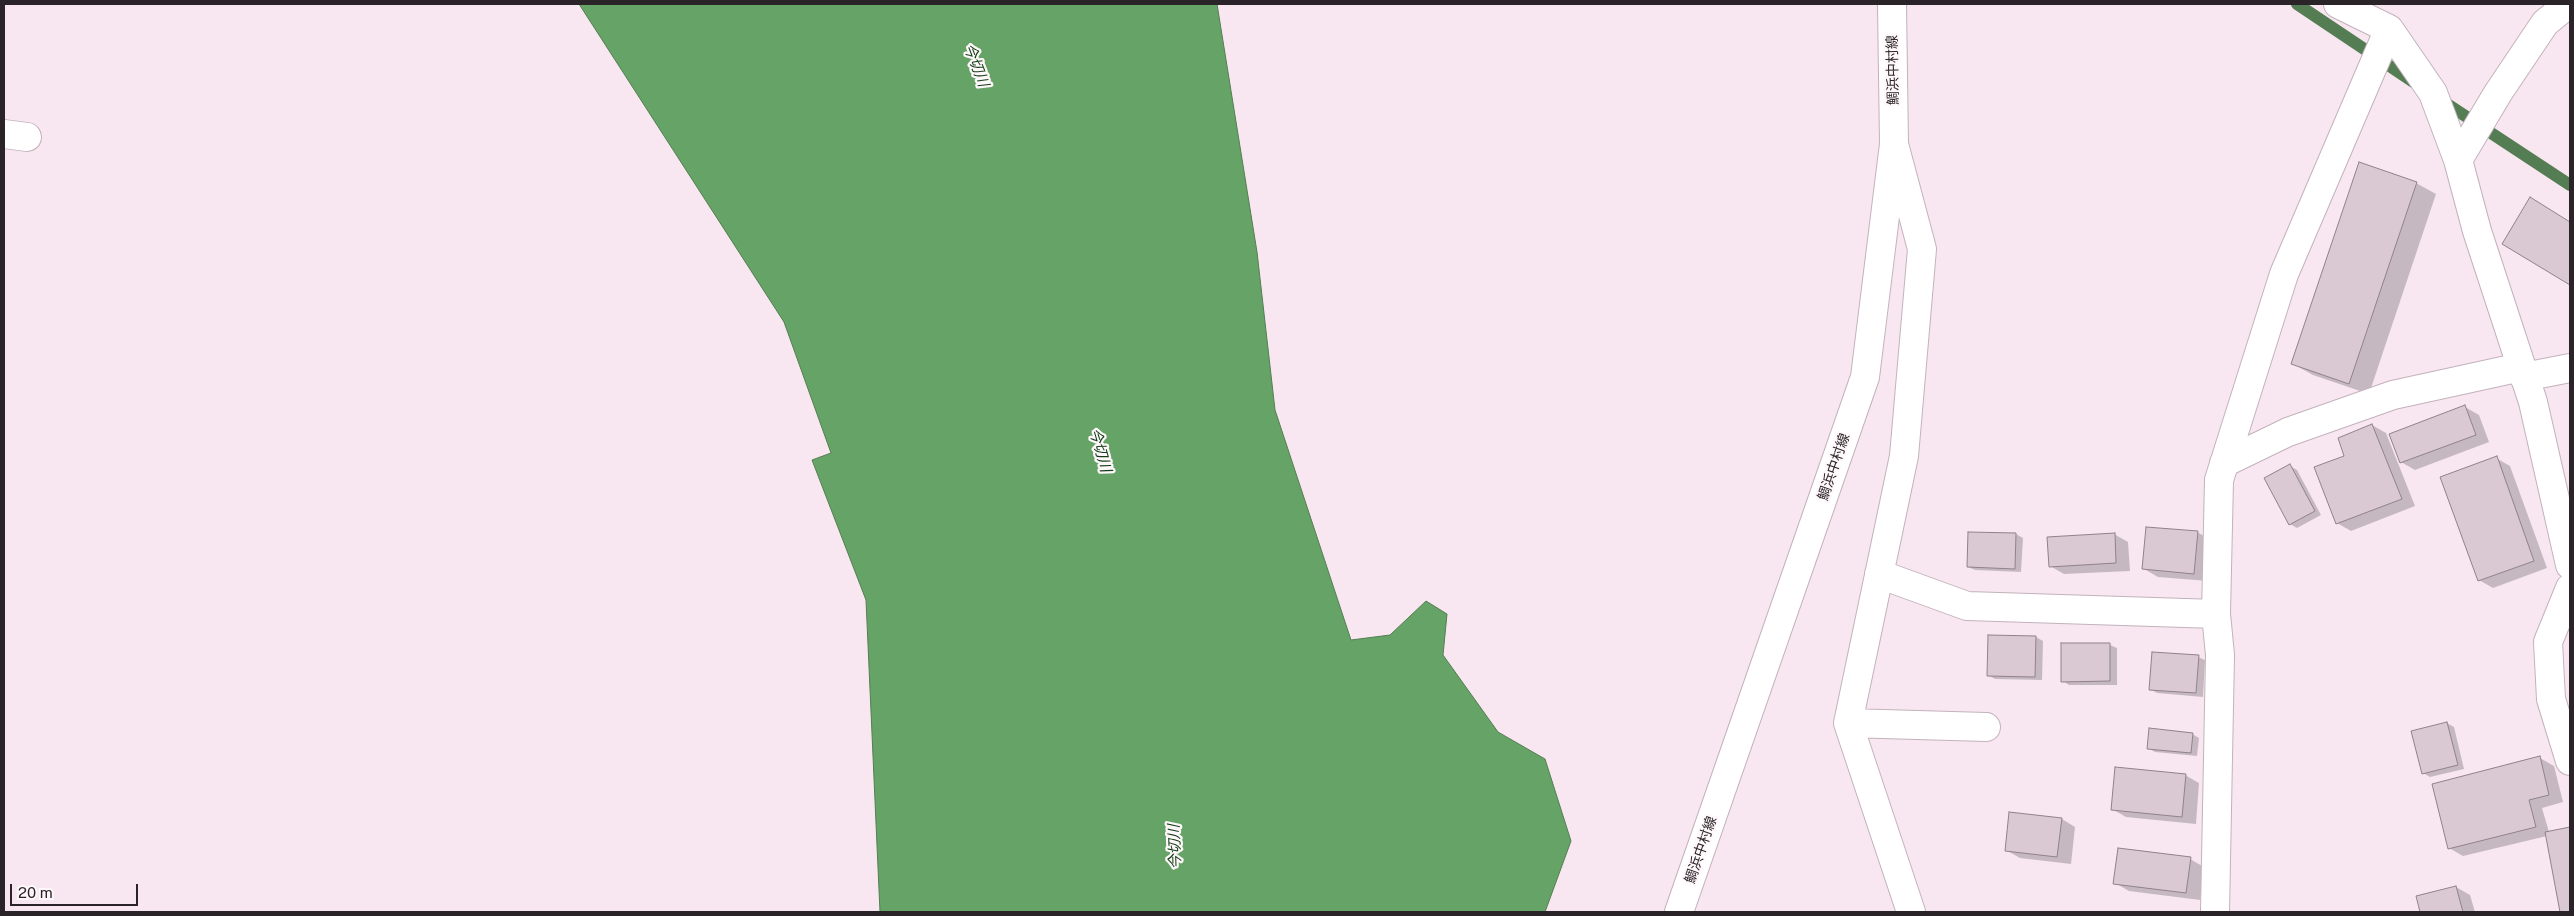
<!DOCTYPE html>
<meta charset="utf-8">
<style>
body{margin:0}
#map{position:relative;width:2574px;height:916px;overflow:hidden;background:#f8e7f1;font-family:"Public Sans",sans-serif}
canvas{display:block}
.frame{position:absolute;inset:0;border:5px solid #2a2327;pointer-events:none}
.scale{position:absolute;left:10px;top:884px;width:128px;height:22px;box-sizing:border-box;border:2px solid #2a2327;border-top:0;padding-left:6px;font-size:15px;line-height:18px;white-space:nowrap;color:#2a2327;-webkit-text-stroke:4px #fff8fb;paint-order:stroke}
</style>
<div id="map">
<canvas width="2574" height="916"></canvas>
<div class="frame"></div>
<div class="scale">20 m</div>
</div>
<script>
const context = document.querySelector('canvas').getContext('2d');
context.lineJoin = 'round';
function fill(path, color) {
  context.fillStyle = color;
  context.fill(path, 'evenodd');
}
function poly(rows) {
  const path = new Path2D();
  for (const r of rows) {
    path.moveTo(r[0], r[1]);
    for (let i = 2; i < r.length; i += 2) path.lineTo(r[i], r[i + 1]);
  }
  return path;
}
function stroke(path, color, width, dash) {
  context.strokeStyle = color;
  context.lineWidth = width;
  context.lineCap = dash ? 'butt' : 'round';
  context.setLineDash(dash || []);
  context.stroke(path);
}
function write(font, color, halo, rows, align = 'center') {
  context.font = font + ' "Public Sans","Noto Sans JP",sans-serif';
  context.lineWidth = 4.5;
  context.setLineDash([]);
  context.textBaseline = 'middle';
  context.strokeStyle = halo;
  context.fillStyle = color;
  for (const [text, x, y, turn = 0] of rows) {
    context.save();
    context.translate(x, y);
    context.rotate((+turn || 0) * Math.PI / 180);
    context.textAlign = isNaN(turn) ? turn : align;
    if (halo) context.strokeText(text, 0, 0);
    context.fillText(text, 0, 0);
    context.restore();
  }
}
const water = poly([
 [579,4,1217,4,1257,252,1275,410,1351,640,1390,635,1426,601,1447,614,1443,655,1498,732,1545,759,1571,841,1545,912,880,912,866,600,812,460,831,453,784,322,579,4]
]);
fill(water, '#66a366');
stroke(water, '#547d53', 1);
fill(poly([
 [2416,183,2436,194,2369,394,2313,375,2293,364],
 [2531,199,2570,223,2570,283,2504,243],
 [2465,407,2479,415,2489,442,2415,470,2401,462],
 [2372,425,2386,433,2415,506,2351,531,2337,523,2346,456],
 [2496,458,2510,466,2547,568,2493,588,2479,580],
 [2290,466,2297,470,2321,515,2297,528,2290,524,2266,479],
 [2197,532,2211,540,2208,581,2158,577,2144,569],
 [2016,534,2023,538,2021,572,1975,570,1968,567],
 [2114,534,2128,542,2130,571,2064,574,2050,566],
 [2036,637,2043,641,2042,680,1995,679,1988,675],
 [2110,645,2117,648,2117,685,2069,685,2063,681],
 [2198,657,2205,660,2203,697,2157,693,2150,689],
 [2447,723,2454,727,2464,769,2430,777,2423,773],
 [2192,734,2199,738,2197,756,2155,752,2148,748],
 [2540,758,2554,766,2563,802,2542,808,2549,832,2570,828,2570,912,2562,912,2547,836,2463,856,2449,848],
 [2185,775,2199,783,2196,824,2126,817,2112,809],
 [2062,819,2075,827,2071,864,2020,858,2006,850],
 [2190,859,2204,867,2200,900,2129,891,2115,883],
 [2456,887,2470,895,2475,912,2421,912,2418,897]
]), '#0003');
stroke(poly([
 [2297,4,2418,85],
 [2441,100,2570,185]
]), '#547d53', 12);
const building = poly([
 [2359,162,2417,182,2349,384,2291,364,2359,162],
 [2530,197,2570,222,2570,285,2502,244,2530,197],
 [2465,405,2476,435,2400,463,2389,434,2465,405],
 [2372,424,2402,499,2336,524,2314,467,2344,456,2338,438,2372,424],
 [2497,456,2534,561,2478,581,2440,477,2497,456],
 [2290,464,2315,511,2289,525,2264,478,2290,464],
 [2146,527,2198,531,2194,574,2142,569,2146,527],
 [1968,532,2016,533,2015,569,1967,567,1968,532],
 [2115,533,2116,563,2049,567,2047,537,2115,533],
 [1988,635,2036,636,2035,677,1987,676,1988,635],
 [2061,643,2110,643,2110,681,2061,682,2061,643],
 [2152,652,2199,655,2196,693,2149,690,2152,652],
 [2447,722,2458,765,2422,774,2411,731,2447,722],
 [2149,728,2193,733,2191,753,2147,749,2149,728],
 [2540,756,2549,795,2529,800,2536,827,2448,849,2432,784,2540,756],
 [2115,767,2186,774,2182,817,2111,810,2115,767],
 [2009,812,2062,818,2057,857,2005,851,2009,812],
 [2570,827,2570,912,2560,912,2545,832,2570,827],
 [2118,848,2191,857,2186,893,2113,884,2118,848],
 [2456,886,2463,912,2420,912,2416,896,2456,886]
]);
fill(building, '#dac9d2');
stroke(building, '#908189', 1);
const minor = poly([
 [2338,4,2389,29,2433,93,2458,160,2477,231,2533,402,2570,565],
 [4,134,27,137],
 [1894,144,1922,249,1904,456,1848,723,1911,912],
 [2458,160,2498,93,2545,23,2568,4],
 [2524,377,2570,368],
 [2224,463,2288,432,2393,395,2521,367],
 [1879,574,1967,606,2216,614],
 [2570,588,2548,642,2551,699,2570,761],
 [1848,723,1986,727],
 [2215,912,2220,655,2216,614,2219,480,2284,274,2389,29]
]);
const major = poly([
 [1679,912,1865,377,1894,144,1892,4]
]);
stroke(minor, '#c3b2bb', 30);
stroke(major, '#c3b2bb', 30);
stroke(minor, '#fff', 28);
stroke(major, '#fff', 28);
write('14px', '#2a2327', '#fff8fb', [
 ["鯛浜中村線",1893,70,-91],
 ["鯛浜中村線",1834,467,-71],
 ["鯛浜中村線",1701,850,-71]
]);
write('italic 15px', '#123e15', '#fff8fb', [
 ["今切川",976,65,69],
 ["今切川",1100,450,74],
 ["今切川",1175,847,-92]
]);
</script>
